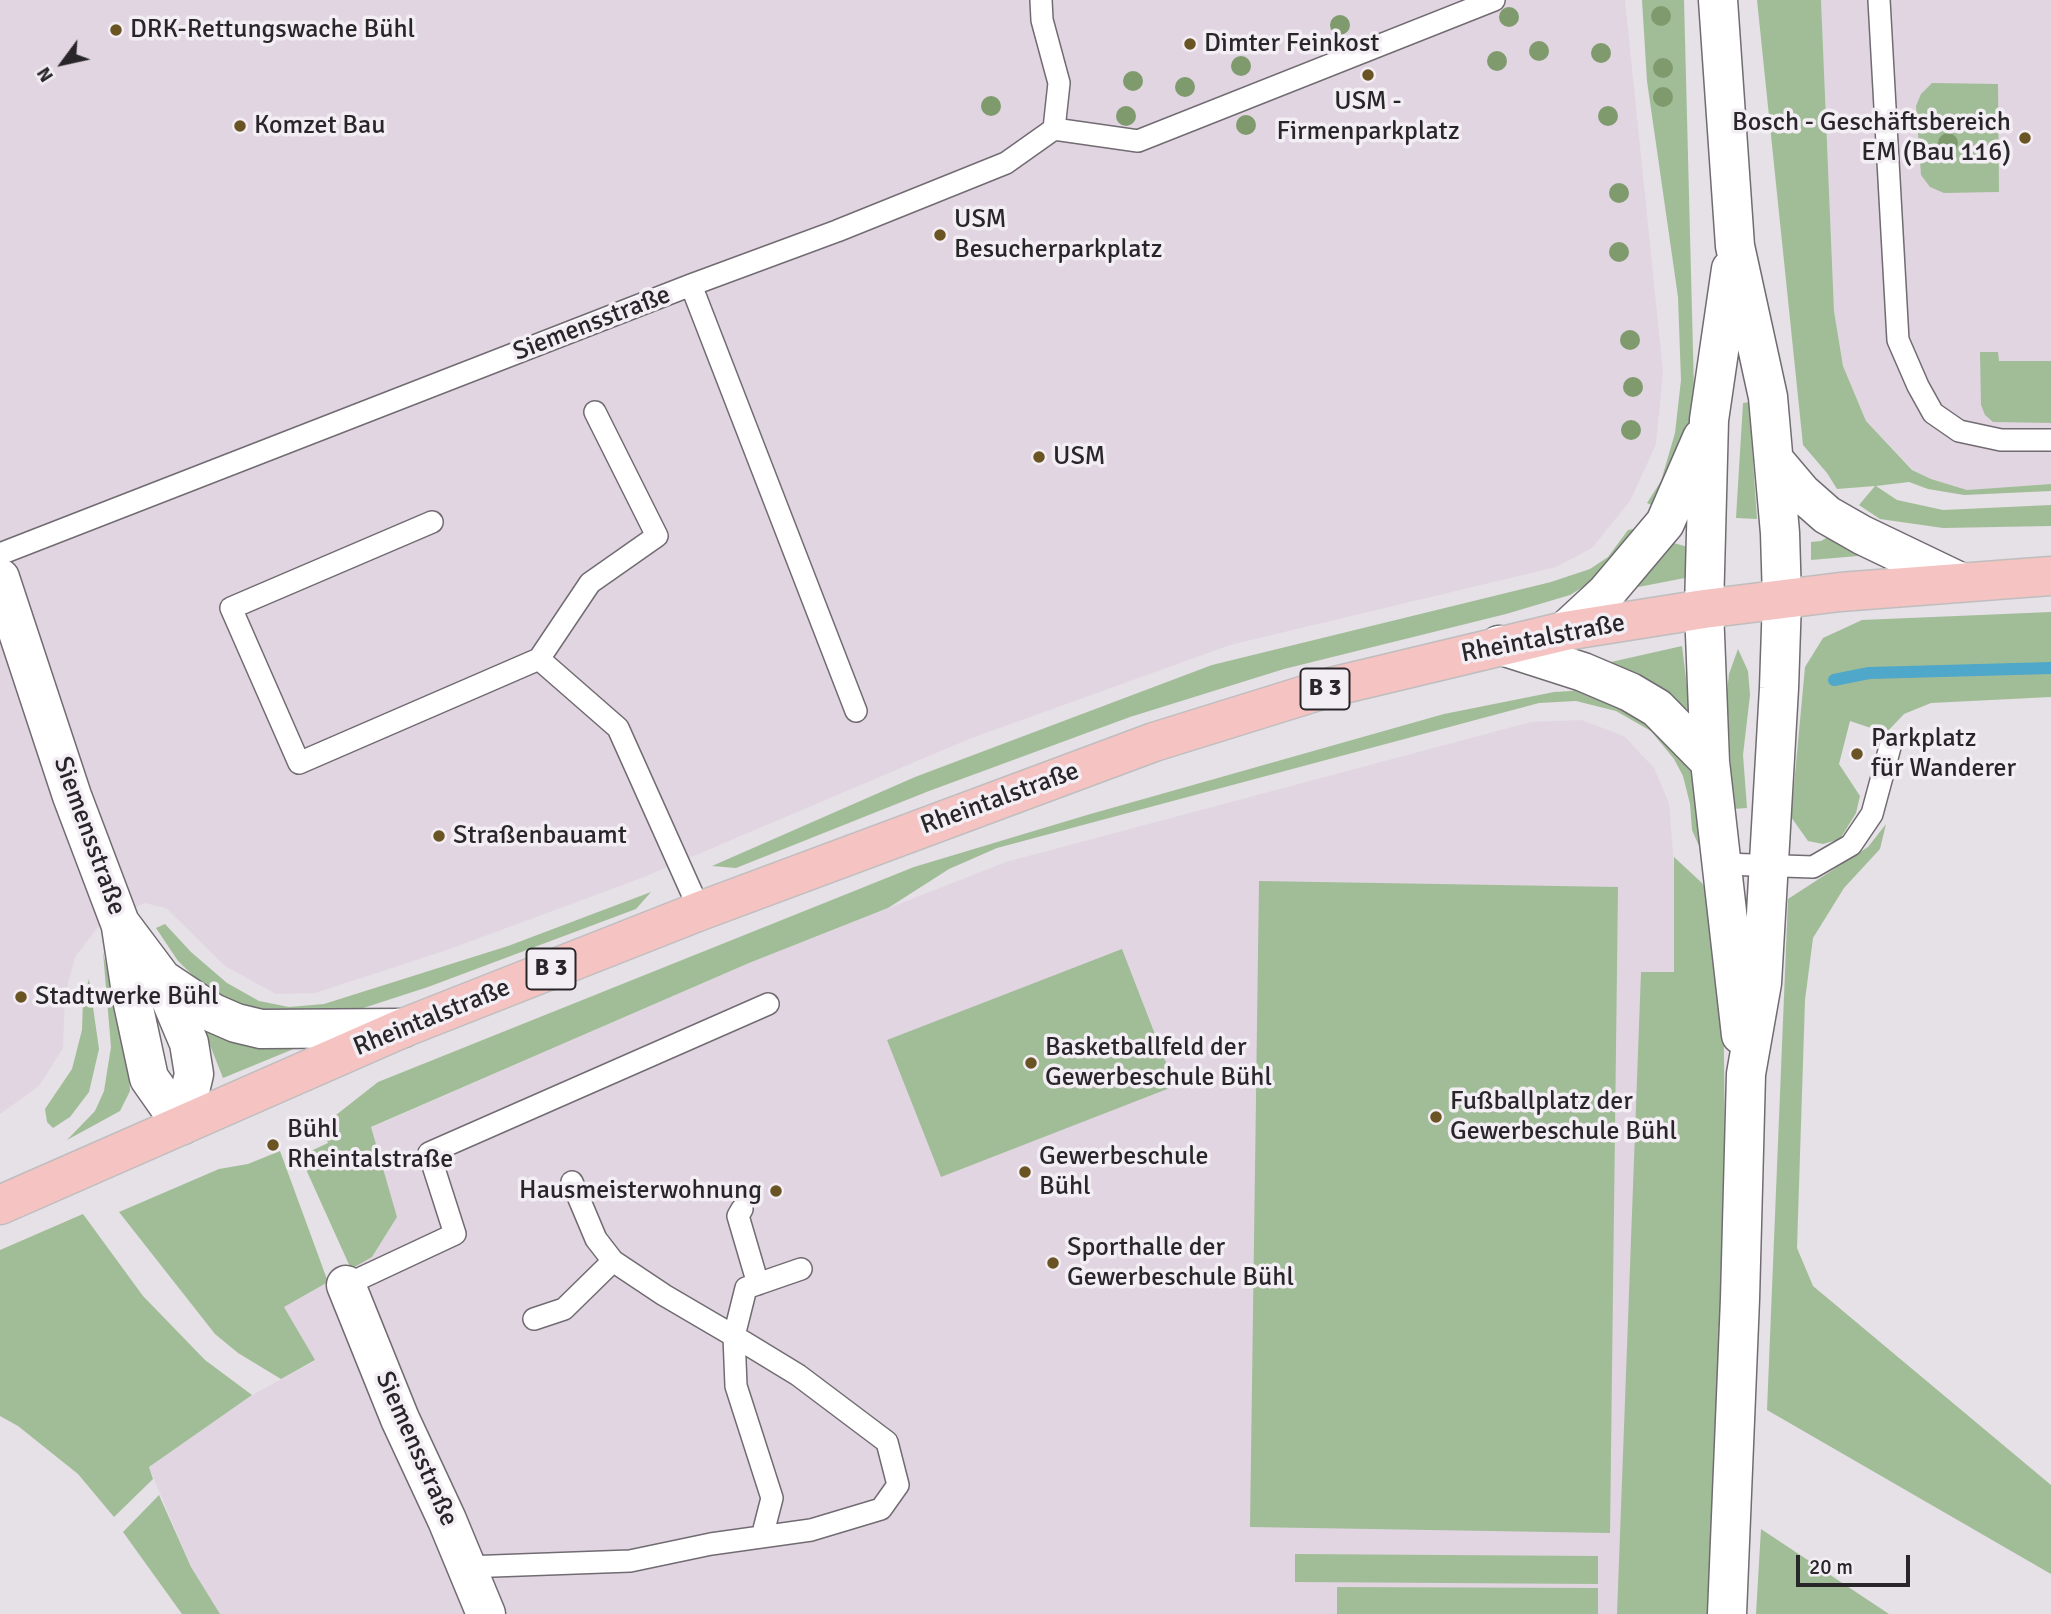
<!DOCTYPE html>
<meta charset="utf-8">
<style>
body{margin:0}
#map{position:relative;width:2051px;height:1614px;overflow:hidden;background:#e6e0e7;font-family:Signika,sans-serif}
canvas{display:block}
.north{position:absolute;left:28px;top:28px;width:70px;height:70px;-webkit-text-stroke:5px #f3edf4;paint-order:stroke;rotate:237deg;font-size:19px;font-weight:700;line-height:28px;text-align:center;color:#282629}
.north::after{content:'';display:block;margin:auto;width:24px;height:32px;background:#282629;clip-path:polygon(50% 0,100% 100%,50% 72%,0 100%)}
.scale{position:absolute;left:1796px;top:1555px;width:114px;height:32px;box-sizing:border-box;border:4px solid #282629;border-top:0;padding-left:9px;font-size:21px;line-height:24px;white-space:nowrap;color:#282629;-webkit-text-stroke:5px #f3edf4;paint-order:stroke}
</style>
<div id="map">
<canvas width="2051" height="1614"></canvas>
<div class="north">N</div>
<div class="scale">20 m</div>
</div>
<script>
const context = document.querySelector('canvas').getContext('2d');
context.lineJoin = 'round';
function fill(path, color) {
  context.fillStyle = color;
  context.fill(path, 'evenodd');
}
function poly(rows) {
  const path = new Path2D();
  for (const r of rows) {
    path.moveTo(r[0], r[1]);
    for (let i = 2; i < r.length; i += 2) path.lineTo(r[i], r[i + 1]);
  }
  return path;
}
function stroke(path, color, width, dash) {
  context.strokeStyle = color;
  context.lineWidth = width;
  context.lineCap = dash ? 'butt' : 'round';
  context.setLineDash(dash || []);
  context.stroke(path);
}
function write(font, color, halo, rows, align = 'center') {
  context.font = font + ' Signika,sans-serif';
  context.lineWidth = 7;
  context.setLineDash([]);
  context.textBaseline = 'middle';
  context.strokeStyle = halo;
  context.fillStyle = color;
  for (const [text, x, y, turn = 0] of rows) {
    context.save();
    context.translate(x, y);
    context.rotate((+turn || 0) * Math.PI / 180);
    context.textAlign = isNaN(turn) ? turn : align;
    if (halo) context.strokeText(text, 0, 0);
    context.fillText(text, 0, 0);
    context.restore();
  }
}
fill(poly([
 [0,0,1625,0,1663,372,1656,444,1630,501,1592,548,1556,567,1230,645,969,739,644,877,447,950,315,993,276,994,225,966,166,908,144,903,98,927,75,957,65,995,63,1048,39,1086,0,1114],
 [1821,0,2051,0,2051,484,1967,490,1931,479,1913,470,1866,421,1843,366,1834,311],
 [1581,720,1624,736,1654,768,1669,803,1675,879,1675,973,1650,1614,220,1614,191,1567,149,1467,252,1395,315,1361,284,1307,372,1257,397,1217,370,1128,749,963,1006,862,1531,722]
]), '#e1d5e2');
fill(poly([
 [1642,0,1684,0,1694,390,1686,443,1664,511,1647,503,1661,481,1675,433,1681,380,1678,297,1647,81],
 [1757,0,1821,0,1834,311,1843,366,1866,421,1912,470,1931,479,1967,490,2051,484,2051,491,1964,495,1928,489,1909,482,1876,486,1897,500,1943,510,2051,505,2051,526,1943,528,1880,519,1859,505,1875,486,1837,489,1827,473,1803,445],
 [1932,83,1998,84,1999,192,1944,193,1930,187,1921,175,1916,106,1921,94],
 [1980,352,1998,352,1999,361,2051,361,2051,423,1993,422,1985,415,1981,405],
 [1749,402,1757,519,1736,518,1743,403],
 [1638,528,1611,570,1570,595,1506,614,1284,669,1130,717,929,791,736,868,712,866,915,777,1212,665,1551,582,1590,569,1608,557,1628,530],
 [1837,532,1881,554,1811,560,1811,542,1821,541],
 [1670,542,1688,547,1685,578,1633,588,1652,569],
 [2051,612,2051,697,1931,703,1904,714,1886,733,1850,721,1839,764,1860,796,1856,813,1840,839,1823,844,1808,841,1791,817,1805,667,1823,638,1862,620],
 [1682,646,1690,711,1647,683,1602,664],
 [1738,649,1748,671,1750,695,1743,755,1747,808,1733,809,1727,693,1729,674],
 [1587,690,1653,718,1698,772,1711,853,1699,846,1692,830,1690,804,1683,776,1674,759,1651,731,1616,711,1576,701,1539,703,997,848,949,869,888,908,749,963,371,1127,397,1217,372,1257,351,1269,300,1156,328,1143,322,1126,378,1082,914,867,1087,815,1444,714,1554,692],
 [1886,824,1880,849,1844,888,1813,938,1805,1000,1797,1248,1813,1286,2051,1485,2051,1574,1767,1410,1788,899,1868,847],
 [1674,857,1702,883,1716,909,1723,967,1726,1242,1714,1614,1617,1614,1641,972,1674,972],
 [1259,881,1618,887,1610,1533,1250,1527],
 [651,892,636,909,428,987,351,1012,249,1015,211,993,178,961,156,928,165,924,191,952,227,983,259,1001,289,1007,324,1004,508,946],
 [1122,949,1175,1086,941,1177,887,1040],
 [103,952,128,1058,130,1091,120,1111,67,1140,95,1111,104,1091,111,1047],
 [89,979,99,1049,89,1092,70,1117,53,1128,47,1122,45,1109,72,1069,82,1030,83,1000],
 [204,1030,261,1049,296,1048,223,1078],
 [280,1151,328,1282,284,1307,315,1360,281,1379,238,1353,215,1334,119,1212,219,1169,248,1164],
 [83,1214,143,1296,205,1360,252,1395,149,1467,153,1479,114,1517,78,1474,18,1426,0,1416,0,1250],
 [159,1495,191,1567,220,1614,182,1614,123,1532],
 [1761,1529,1889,1614,1756,1614],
 [1295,1554,1598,1556,1598,1584,1295,1582],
 [1337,1587,1598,1588,1598,1614,1337,1614]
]), '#a1bd97');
stroke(poly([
 [1834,680,1869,673,2051,668]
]), '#4fa7ca', 12);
const service = poly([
 [1879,0,1898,340,1918,386,1933,413,1959,431,2001,440,2051,440],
 [1054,129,1138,141,1494,0],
 [691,285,856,711],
 [432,522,231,608,299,763,539,659,618,728,700,911],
 [0,554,691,285,837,231,1006,163,1054,129,1059,83,1042,20,1041,0],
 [539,659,590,583,657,536,595,412],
 [1723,864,1813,867,1851,845,1872,814,1890,747],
 [572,1182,596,1239,613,1261,664,1295,734,1336,736,1386,772,1498,762,1537],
 [742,1209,738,1216,758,1284],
 [346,1285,455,1234,429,1153,768,1004],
 [534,1319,564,1309,613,1261],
 [466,1567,630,1561,711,1544,811,1530,881,1509,898,1485,887,1442,798,1375,734,1336,746,1288,801,1269]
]);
const minor = poly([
 [0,578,72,796,120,923,162,979,189,1043,194,1074,182,1125],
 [121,927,132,999,149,1078,182,1125],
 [162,979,213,1013,236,1023,261,1029,403,1028],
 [346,1285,400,1419,447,1520,486,1614]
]);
const tertiary = poly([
 [1718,0,1735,246,1768,397,1780,533,1782,599,1779,688,1762,983,1746,1074,1740,1299,1727,1614],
 [1731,269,1709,420,1704,609,1710,762,1741,1035],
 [1774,460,1802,493,1827,515,1862,535,1960,582],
 [1565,631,1606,593,1665,523,1702,438],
 [1499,645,1583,672,1630,692,1657,708,1710,762]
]);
const primary = poly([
 [0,1205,403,1028,700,911,1154,742,1331,687,1565,631,1704,609,1840,592,2051,576]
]);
stroke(service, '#716b72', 24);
stroke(minor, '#716b72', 41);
stroke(tertiary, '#716b72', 41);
stroke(primary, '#bebebf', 41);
stroke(service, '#fff', 21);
stroke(minor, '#fff', 38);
stroke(tertiary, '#fff', 38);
stroke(primary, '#f5c3c1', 38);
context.fillStyle = '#7f9b6e';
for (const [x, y] of [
 [1661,16],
 [1509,17],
 [1340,25],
 [1539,51],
 [1601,53],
 [1497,61],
 [1241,66],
 [1663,68],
 [1133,81],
 [1185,87],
 [1663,97],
 [991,106],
 [1126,116],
 [1608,116],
 [1246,125],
 [1948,143],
 [1619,193],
 [1619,252],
 [1630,340],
 [1633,387],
 [1631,430]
]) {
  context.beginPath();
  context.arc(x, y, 10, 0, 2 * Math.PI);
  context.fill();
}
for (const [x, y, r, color] of [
 [116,30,7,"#6b5424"],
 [1190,44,7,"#6b5424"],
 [1368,75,7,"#6b5424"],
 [240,126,7,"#6b5424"],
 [2025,138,7,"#6b5424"],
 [940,235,7,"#6b5424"],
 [1039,457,7,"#6b5424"],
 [1857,754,7,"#6b5424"],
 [439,836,7,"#6b5424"],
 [21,997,7,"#6b5424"],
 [1031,1063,7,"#6b5424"],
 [1436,1117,7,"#6b5424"],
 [273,1145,7,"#6b5424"],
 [1025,1172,7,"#6b5424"],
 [776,1191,7,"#6b5424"],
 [1053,1263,7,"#6b5424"]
]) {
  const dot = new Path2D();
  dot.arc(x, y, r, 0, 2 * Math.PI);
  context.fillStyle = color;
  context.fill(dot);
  stroke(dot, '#f3edf4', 2.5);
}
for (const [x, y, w] of [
 [1325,689,49],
 [551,969,49]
]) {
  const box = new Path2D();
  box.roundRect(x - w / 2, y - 20.5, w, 41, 5);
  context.fillStyle = '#f3edf4';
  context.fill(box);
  stroke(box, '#282629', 2);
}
write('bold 24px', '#282629', null, [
 ["B 3",1325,689],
 ["B 3",551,969]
]);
write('26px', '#282629', '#f3edf4', [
 ["DRK-Rettungswache Bühl",130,30],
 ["Dimter Feinkost",1204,44],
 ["USM -",1368,102,"center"],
 ["Firmenparkplatz",1368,132,"center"],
 ["Bosch - Geschäftsbereich",2011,123,"right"],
 ["EM (Bau 116)",2011,153,"right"],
 ["Komzet Bau",254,126],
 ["USM",954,220],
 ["Besucherparkplatz",954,250],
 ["USM",1053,457],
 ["Parkplatz",1871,739],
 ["für Wanderer",1871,769],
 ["Straßenbauamt",453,836],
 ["Stadtwerke Bühl",35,997],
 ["Basketballfeld der",1045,1048],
 ["Gewerbeschule Bühl",1045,1078],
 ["Fußballplatz der",1450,1102],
 ["Gewerbeschule Bühl",1450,1132],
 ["Bühl",287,1130],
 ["Rheintalstraße",287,1160],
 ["Gewerbeschule",1039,1157],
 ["Bühl",1039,1187],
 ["Hausmeisterwohnung",762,1191,"right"],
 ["Sporthalle der",1067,1248],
 ["Gewerbeschule Bühl",1067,1278]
], 'left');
write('26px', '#282629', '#f3edf4', [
 ["Siemensstraße",592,324,-21],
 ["Rheintalstraße",1543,639,-11],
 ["Rheintalstraße",1000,799,-20],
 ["Siemensstraße",89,836,70],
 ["Rheintalstraße",432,1018,-22],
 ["Siemensstraße",416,1449,66]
]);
</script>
